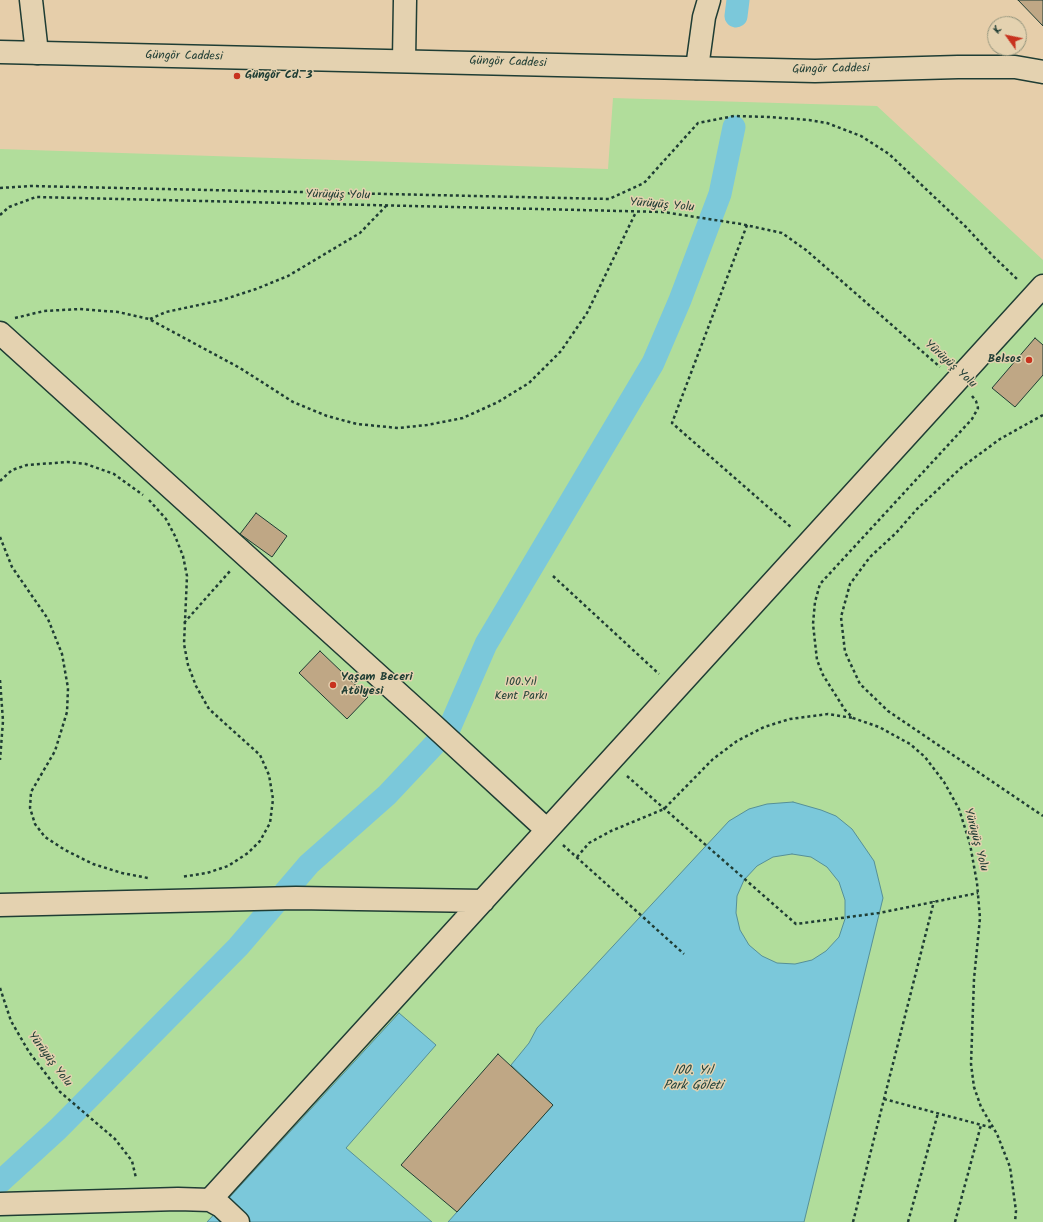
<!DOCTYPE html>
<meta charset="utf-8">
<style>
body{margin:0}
#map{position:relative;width:1043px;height:1222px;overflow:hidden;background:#e6ceaa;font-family:Kalam,sans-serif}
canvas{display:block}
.north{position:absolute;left:987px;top:16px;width:40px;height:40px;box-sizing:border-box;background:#e4d2b0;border:1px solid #95967e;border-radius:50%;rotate:303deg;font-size:11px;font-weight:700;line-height:16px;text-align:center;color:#1f3d34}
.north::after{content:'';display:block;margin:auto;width:14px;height:18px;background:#c8321e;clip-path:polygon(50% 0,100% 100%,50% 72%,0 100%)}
</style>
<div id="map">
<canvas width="1043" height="1222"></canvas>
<div class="north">K</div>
</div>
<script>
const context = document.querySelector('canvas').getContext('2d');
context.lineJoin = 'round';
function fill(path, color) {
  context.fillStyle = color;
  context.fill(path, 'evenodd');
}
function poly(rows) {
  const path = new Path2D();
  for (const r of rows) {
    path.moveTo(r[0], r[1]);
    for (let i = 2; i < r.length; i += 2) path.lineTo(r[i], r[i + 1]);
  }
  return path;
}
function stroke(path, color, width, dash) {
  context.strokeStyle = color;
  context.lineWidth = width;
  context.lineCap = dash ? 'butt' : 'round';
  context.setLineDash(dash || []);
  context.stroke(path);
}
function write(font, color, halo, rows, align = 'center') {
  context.font = font + ' Kalam,sans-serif';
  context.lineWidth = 3;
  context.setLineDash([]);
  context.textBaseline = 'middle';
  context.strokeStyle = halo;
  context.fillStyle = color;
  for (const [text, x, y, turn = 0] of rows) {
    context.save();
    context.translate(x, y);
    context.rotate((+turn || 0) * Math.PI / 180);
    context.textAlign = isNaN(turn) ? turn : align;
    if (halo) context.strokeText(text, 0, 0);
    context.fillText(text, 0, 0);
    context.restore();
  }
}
fill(poly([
 [613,98,877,106,1043,260,1043,1222,0,1222,0,149,608,169]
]), '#b1dd9b');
const water = poly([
 [793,802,821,810,836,816,852,829,874,861,883,898,804,1222,448,1222,553,1105,511,1065,529,1043,537,1028,729,821,749,809,767,804,793,802],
 [792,854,811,857,827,867,839,882,845,900,845,919,839,937,826,951,812,960,795,964,777,963,762,956,749,945,740,930,736,913,737,896,744,880,757,866,773,857,792,854],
 [399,1013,436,1045,346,1148,432,1222,207,1222,399,1013]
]);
fill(water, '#7bc8da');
stroke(water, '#569098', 1);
stroke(poly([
 [736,16,738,0],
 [0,1182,58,1129,238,947,309,864,387,795,449,729,486,644,653,363,680,300,720,194,734,127]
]), '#7bc8da', 23);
const building = poly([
 [1018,0,1043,0,1043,26,1018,0],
 [1035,338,1043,345,1043,375,1015,407,992,388,1035,338],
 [256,513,287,536,272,557,240,534,256,513],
 [320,651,368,697,347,719,299,673,320,651],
 [498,1054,553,1105,457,1212,401,1165,498,1054]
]);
fill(building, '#bfa785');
stroke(building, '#1f3d34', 1);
const street = poly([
 [31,0,37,53],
 [404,60,405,0],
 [697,68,704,17,709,0],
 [0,333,433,725,547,830],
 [0,905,296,898,483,901],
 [210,1200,1043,286],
 [0,1204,178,1199,210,1200,221,1206,238,1222]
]);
const secondary = poly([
 [0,52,815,71,958,67,1015,67,1043,72]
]);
stroke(street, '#1f3d34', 25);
stroke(secondary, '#1f3d34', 25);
stroke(poly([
 [0,188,31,186,609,199,644,183,698,123,734,116,770,117,809,120,827,123,861,136,889,154,966,227,992,255,1019,281],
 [0,215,9,207,36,197,663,212,741,224,782,233,806,250,940,367],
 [747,225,672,423,792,528],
 [15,318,44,311,80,309,118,312,149,319,240,368,293,402,327,416,357,424,398,428,427,425,463,418,498,402,529,383,561,351,587,313,636,212],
 [150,319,166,312,222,300,256,289,288,276,360,233,386,206],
 [972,396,976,401,978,408,972,419,820,584,815,602,813,624,817,660,823,675,845,710,853,718,879,727,910,744,925,757,944,782,959,809,970,844,977,883,980,918,974,979,971,1064,974,1087,981,1107,997,1134,1010,1167,1016,1211,1015,1222],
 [1043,415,1000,439,962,467,917,509,896,533,870,557,850,584,841,617,845,652,860,684,888,711,1043,816],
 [0,481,12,470,27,465,68,462,86,464,114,474,143,495],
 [149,500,166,519,175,536,183,556,187,576,184,644,188,665,196,686,209,709,260,755,269,775,273,799,270,823,260,841,248,853,228,866,207,873,181,877],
 [0,537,12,567,48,619,62,654,68,688,67,712,55,751,31,792,30,808,35,824,45,837,65,850,93,864,122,873,148,878],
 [553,576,659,674],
 [184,623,230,571],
 [0,680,3,721,0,760],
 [627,776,796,924,879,913,978,893],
 [563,845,684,954],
 [577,857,589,843,611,831,664,809,713,759,737,741,764,727,790,719,828,714,853,718],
 [0,988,11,1021,29,1052,59,1091,115,1139,132,1161,136,1178],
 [884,1099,993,1128],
 [853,1222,934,901],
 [908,1222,938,1113],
 [955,1222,981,1125]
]), '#1f3d34', 2.5, [3, 3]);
stroke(street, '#e4d2b0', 22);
stroke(secondary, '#e4d2b0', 22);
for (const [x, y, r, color] of [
 [237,76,4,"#c8321e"],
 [1029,360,4,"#c8321e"],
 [333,685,4,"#c8321e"]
]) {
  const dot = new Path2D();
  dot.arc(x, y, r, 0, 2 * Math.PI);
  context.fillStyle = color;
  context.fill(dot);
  stroke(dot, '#e4d2b0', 1.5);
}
write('12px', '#1f3d34', '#e4d2b0', [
 ["Güngör Caddesi",184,57,1],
 ["Güngör Caddesi",508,63,2],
 ["Güngör Caddesi",831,70,-1],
 ["Yürüyüş Yolu",338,196,1],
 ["Yürüyüş Yolu",662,206,5],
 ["Yürüyüş Yolu",950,365,42],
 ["Yürüyüş Yolu",975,840,75],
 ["Yürüyüş Yolu",49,1060,53]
]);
write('bold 12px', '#1f3d34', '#e4d2b0', [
 ["Güngör Cd. 3",245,76],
 ["Belsos",1021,360,"right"],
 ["Yaşam Beceri",341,678],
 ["Atölyesi",341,692]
], 'left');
write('12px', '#264539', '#e4d2b0', [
 ["100.Yıl",521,683],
 ["Kent Parkı",521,697]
]);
write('italic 13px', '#24443c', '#e4d2b0', [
 ["100. Yıl",693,1072],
 ["Park Göleti",693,1087]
]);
</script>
